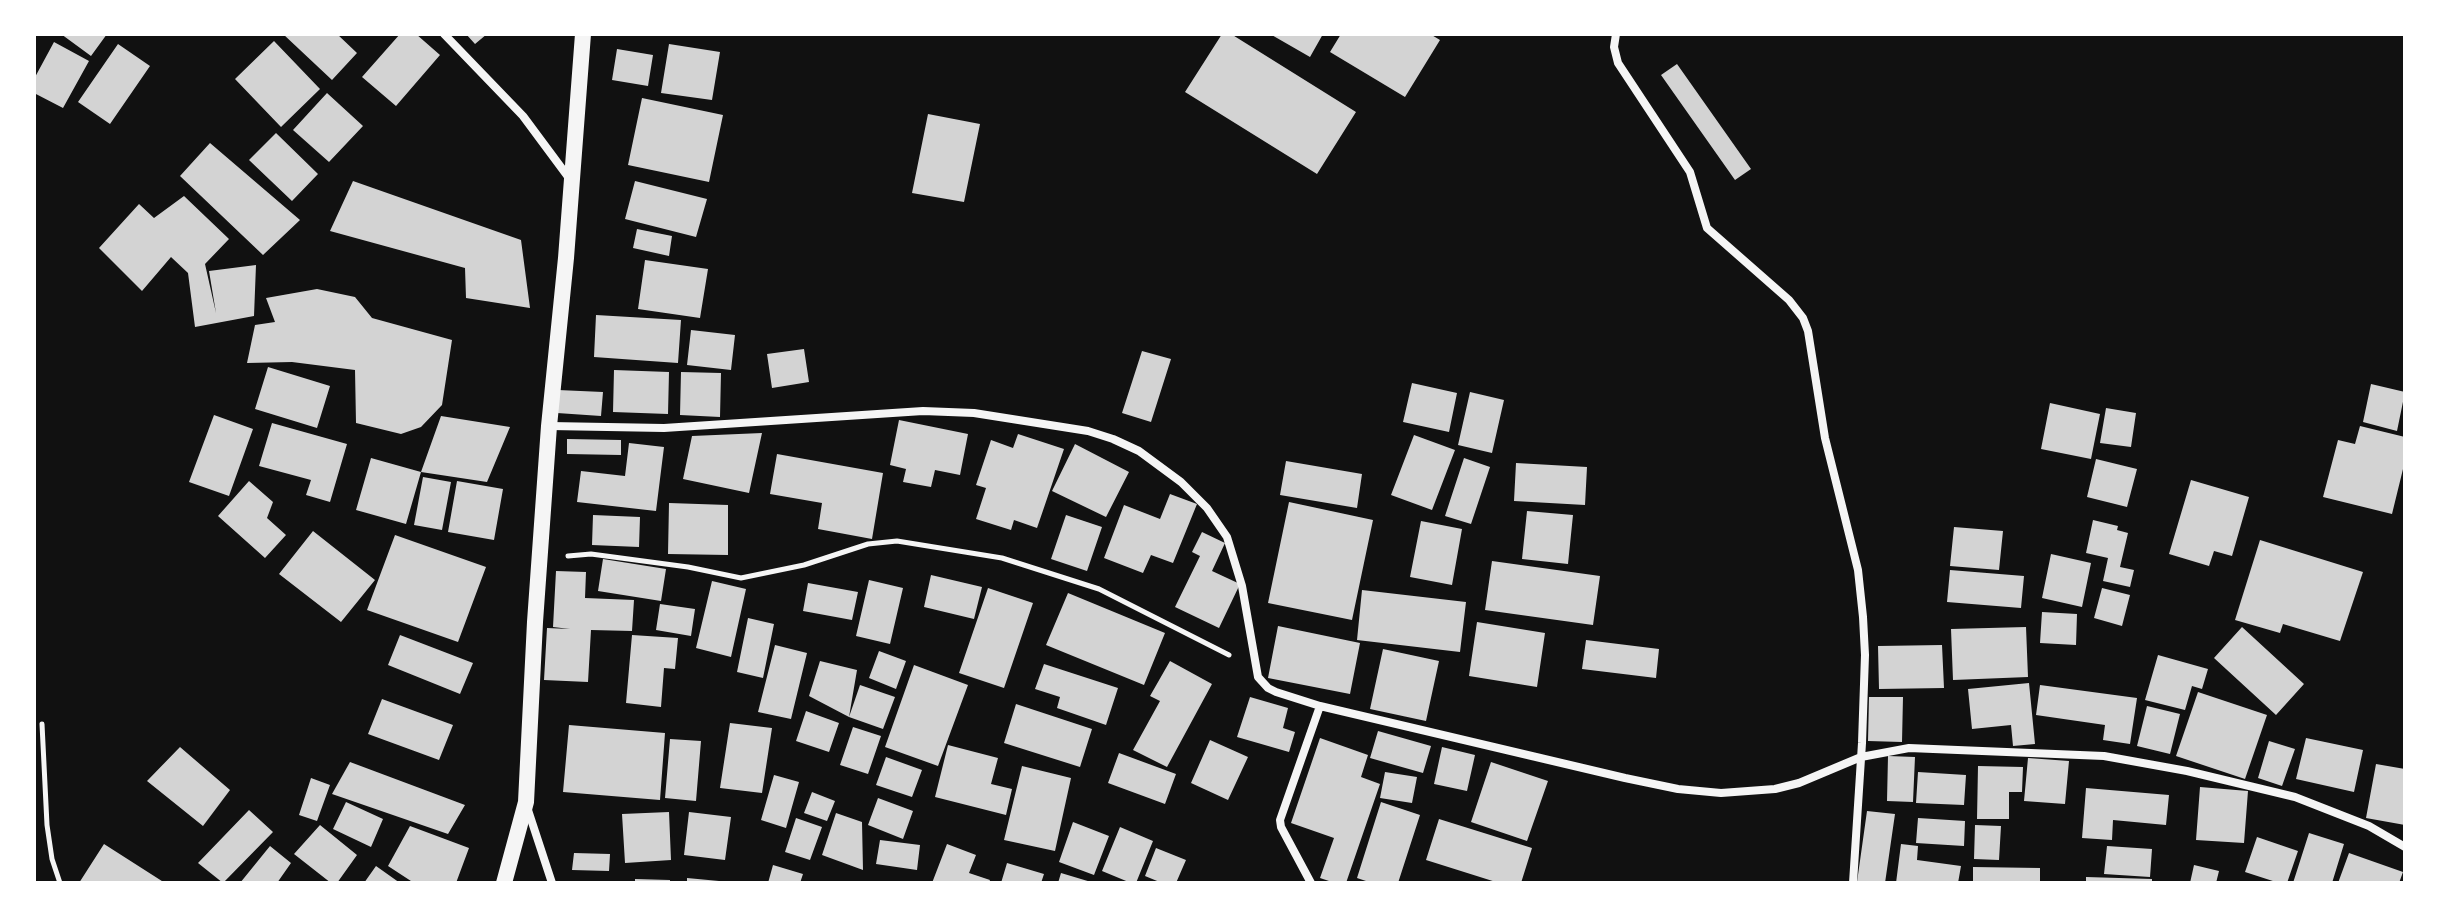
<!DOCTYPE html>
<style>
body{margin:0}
#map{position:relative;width:2439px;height:917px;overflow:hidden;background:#111;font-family:"Varela Round",sans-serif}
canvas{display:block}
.frame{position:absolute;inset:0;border:36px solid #fff;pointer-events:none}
</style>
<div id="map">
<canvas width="2439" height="917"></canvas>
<div class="frame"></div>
</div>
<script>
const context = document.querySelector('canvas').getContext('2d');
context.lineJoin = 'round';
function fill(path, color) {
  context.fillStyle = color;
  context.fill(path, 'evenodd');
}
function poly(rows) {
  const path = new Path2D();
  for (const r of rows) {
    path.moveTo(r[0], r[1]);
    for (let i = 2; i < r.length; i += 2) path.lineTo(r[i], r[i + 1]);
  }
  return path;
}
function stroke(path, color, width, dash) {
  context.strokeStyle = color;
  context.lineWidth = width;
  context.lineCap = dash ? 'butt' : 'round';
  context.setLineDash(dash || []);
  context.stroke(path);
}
fill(poly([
 [61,34,107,34,91,56],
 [283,34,337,34,357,53,332,80],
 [400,34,416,34,440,55,396,106,362,77],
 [466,34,487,34,475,44],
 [1222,34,1231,34,1356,112,1317,174,1185,92],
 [1270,34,1323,34,1310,57],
 [1341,34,1430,34,1440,40,1405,97,1330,52],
 [274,41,320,89,281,127,235,79],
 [54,42,89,61,63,108,34,93,34,79],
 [118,44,150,66,110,124,78,102],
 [669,44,720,52,712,100,661,93],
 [617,49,653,55,648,86,612,80],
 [1677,64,1751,169,1735,180,1661,75],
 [327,93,363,126,329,162,293,130],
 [642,98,723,115,709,182,628,165],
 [928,114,980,124,964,202,912,193],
 [276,133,318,174,292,201,249,160],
 [210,143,300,220,263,255,180,176],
 [353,181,521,240,530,308,466,298,465,268,330,231],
 [635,181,707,199,696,237,625,219],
 [184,196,229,239,205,264,216,313,209,271,256,265,254,316,195,327,188,273,171,257,142,291,99,248,139,204,154,218],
 [637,229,672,236,669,256,633,248],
 [645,260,708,269,700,318,638,309],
 [317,289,355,297,372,318,452,340,442,405,421,427,401,434,356,423,355,370,292,362,247,363,255,325,275,322,266,298],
 [596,315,681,320,678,363,594,357],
 [691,330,735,335,731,370,687,365],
 [804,349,809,382,772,388,767,354],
 [1142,351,1171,359,1151,422,1122,413],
 [268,367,330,386,317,428,255,409],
 [614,370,669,372,668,414,613,412],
 [681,372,721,373,720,417,680,415],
 [1412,383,1457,393,1449,432,1403,422],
 [2371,384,2405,392,2397,431,2363,422],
 [558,390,603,392,601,416,557,413],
 [1470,392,1504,400,1492,453,1458,445],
 [2050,403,2100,414,2091,459,2041,449],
 [2106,408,2136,413,2131,447,2100,443],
 [214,415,253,429,229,496,189,482],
 [441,416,510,427,487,482,421,472],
 [899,420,968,434,960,475,935,470,931,487,903,482,906,469,890,465],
 [272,423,347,444,330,502,306,495,311,480,259,466],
 [2360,426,2405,437,2405,469,2403,469,2392,514,2323,497,2338,440,2355,444],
 [762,433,749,493,683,479,692,436],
 [1018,434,1064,449,1037,528,1014,520,1011,530,976,519,986,488,976,485,991,440,1013,448],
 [1414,435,1455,450,1432,510,1391,495],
 [567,439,621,440,621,455,567,454],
 [629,443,664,447,656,511,577,502,581,471,625,476],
 [1075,444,1129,472,1106,517,1052,491],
 [777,454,883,473,872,539,818,529,822,503,770,494],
 [371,458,421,472,406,524,356,510],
 [1464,458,1490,467,1471,524,1445,516],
 [2096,459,2137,469,2127,507,2087,497],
 [1286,461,1362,474,1357,508,1280,495],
 [1516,463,1587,467,1585,505,1514,501],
 [423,477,451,482,442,530,414,525],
 [2191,480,2249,497,2232,556,2214,551,2209,566,2169,554],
 [249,481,273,502,267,518,286,535,265,558,218,516],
 [457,481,503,489,494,540,448,532],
 [1170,494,1197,504,1173,563,1151,555,1143,573,1104,558,1124,505,1160,519],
 [1289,502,1373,520,1352,620,1268,603],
 [669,503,728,505,728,555,668,554],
 [1527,511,1573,515,1568,564,1522,559],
 [593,515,640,517,639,547,592,545],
 [1066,515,1102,527,1087,571,1051,559],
 [2093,520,2118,526,2117,530,2128,533,2120,567,2134,570,2130,587,2103,581,2108,558,2086,553],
 [1421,521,1462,529,1452,585,1410,577],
 [1954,527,2003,531,1999,570,1950,566],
 [313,531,375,580,341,622,279,574],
 [1202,532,1225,543,1212,571,1240,584,1219,628,1175,607,1200,556,1192,552],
 [395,535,486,567,458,642,367,610],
 [2260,540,2363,572,2340,641,2283,624,2280,633,2235,620],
 [2051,554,2091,563,2082,607,2042,598],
 [603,559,666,569,661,601,598,591],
 [1492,561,1600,576,1593,625,1485,610],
 [1950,570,2024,576,2021,608,1947,602],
 [556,571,586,572,585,598,634,600,632,631,591,630,588,682,544,680,547,628,570,629,553,627],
 [931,575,982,587,974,619,924,607],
 [869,580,903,588,890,644,856,636],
 [712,581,746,589,731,657,696,648],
 [808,583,858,592,852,620,803,611],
 [988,588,1033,603,1004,688,959,673],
 [2102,588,2130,595,2122,626,2094,618],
 [1362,590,1466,602,1460,652,1357,640],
 [1068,593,1165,633,1144,685,1046,645],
 [660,604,695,609,691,636,656,630],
 [2042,612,2077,614,2076,645,2040,643],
 [748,618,774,624,763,678,737,672],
 [1477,622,1545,633,1537,687,1469,676],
 [1278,626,1360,643,1350,694,1268,678],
 [2026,627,2028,677,1953,680,1951,629],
 [2242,627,2304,684,2276,715,2214,658],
 [400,635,473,663,460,694,388,665],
 [632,635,678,638,675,669,664,668,661,707,626,703],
 [1586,640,1659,649,1656,678,1582,669],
 [775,645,807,653,791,719,758,712],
 [1942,645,1944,688,1879,689,1878,646],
 [1383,649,1439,661,1426,721,1370,709],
 [879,651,906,661,896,689,869,678],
 [2158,655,2208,669,2202,689,2192,686,2185,710,2145,700],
 [820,661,857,670,849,717,860,685,895,697,883,729,849,717,809,696],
 [1170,661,1212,684,1167,767,1133,750,1160,701,1150,696],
 [1044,664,1118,688,1106,725,1057,708,1060,697,1035,689],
 [914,665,968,685,938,766,885,747],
 [2029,683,2035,744,2013,746,2011,725,1972,729,1968,689],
 [2040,685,2137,698,2130,744,2103,740,2105,725,2036,715],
 [2198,692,2267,715,2245,779,2176,756],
 [1250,697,1288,708,1283,728,1295,732,1289,752,1237,737],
 [1869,697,1903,697,1902,742,1868,741],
 [382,699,453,725,439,760,368,734],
 [1016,704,1092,729,1080,767,1004,743],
 [2147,706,2180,714,2170,754,2137,746],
 [806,711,839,723,829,752,796,741],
 [730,723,772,728,762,793,720,788],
 [569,725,665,733,660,800,563,792],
 [853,727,881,736,868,774,840,765],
 [1378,731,1431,746,1423,773,1370,758],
 [1320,738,1368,755,1361,777,1380,784,1346,883,1335,883,1320,878,1334,838,1291,823],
 [2306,738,2363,750,2354,792,2296,779],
 [670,739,701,741,696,801,665,798],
 [1210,740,1248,757,1228,800,1191,783],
 [2269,741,2295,749,2282,786,2258,778],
 [948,745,998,758,991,784,1012,789,1006,815,935,797],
 [180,747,230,790,203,826,147,781],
 [1442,747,1475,755,1467,791,1434,784],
 [1119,753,1176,774,1165,804,1108,783],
 [1888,756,1915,757,1913,802,1887,801],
 [886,757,922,770,912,797,876,785],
 [2028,758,2069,761,2065,804,2024,801],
 [350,762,465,805,448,834,332,794],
 [1491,762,1548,781,1527,841,1471,822],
 [2376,764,2405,769,2405,825,2366,818],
 [1022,766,1071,778,1055,851,1004,840],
 [1978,766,2023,767,2022,792,2009,792,2009,819,1977,819],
 [1385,772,1417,777,1412,803,1380,798],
 [1918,772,1966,775,1964,805,1916,803],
 [774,775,799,782,786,828,761,820],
 [311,778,330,785,317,821,299,815],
 [2200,787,2248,791,2244,843,2196,840],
 [2086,788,2169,795,2166,825,2113,820,2112,840,2082,838],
 [812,792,835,801,827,821,804,813],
 [878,798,913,811,903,839,868,825],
 [346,802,383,819,371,847,333,829],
 [1381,802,1420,815,1398,883,1372,883,1357,878],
 [249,810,273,832,223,883,198,863],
 [1867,811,1895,814,1885,883,1857,882],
 [669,812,671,860,625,863,622,814],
 [689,812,731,817,725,860,684,855],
 [836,813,862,822,863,870,822,855],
 [796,818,822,827,810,860,785,852],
 [1918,818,1965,821,1964,846,1916,843],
 [1439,819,1532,848,1521,883,1499,883,1426,860],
 [1073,822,1109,836,1094,875,1059,862],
 [320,825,357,855,337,883,331,883,294,854],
 [1975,825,2001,826,1999,860,1974,859],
 [410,826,469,848,456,883,414,883,388,866],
 [1120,827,1153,841,1136,883,1131,883,1102,871],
 [2309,833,2344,844,2332,883,2293,883],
 [2257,837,2298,851,2287,883,2279,883,2245,872],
 [880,840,920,845,917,870,876,864],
 [104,844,165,883,79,883],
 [947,844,976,855,969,873,990,880,989,883,932,883],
 [1901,844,1918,846,1917,860,1961,866,1958,883,1896,883],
 [270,846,291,863,277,883,240,883],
 [2107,846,2152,849,2150,877,2104,874],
 [1156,848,1186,860,1176,883,1162,883,1145,876],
 [574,853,610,854,609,871,572,870],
 [2349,853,2403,872,2399,883,2338,883],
 [1007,863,1044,874,1041,883,1001,883],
 [773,865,803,874,800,883,768,883],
 [2194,865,2219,871,2216,883,2190,883],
 [376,866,400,883,364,883],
 [1973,867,2040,868,2040,883,1973,883],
 [1061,873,1091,882,1091,883,1058,883],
 [2086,877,2152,879,2152,883,2086,883],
 [687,878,719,881,718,883,687,883],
 [635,879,670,880,670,883,635,883]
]), '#d3d3d3');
stroke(poly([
 [568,556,591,554,688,567,741,578,804,565,868,544,897,541,1002,558,1099,589,1229,655],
 [42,724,47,825,52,859,60,883]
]), '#f5f5f5', 5);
stroke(poly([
 [444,34,523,116,569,178],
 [1616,34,1614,47,1618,63,1690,172,1707,228,1789,300,1803,318,1808,331,1825,438,1858,570,1863,617,1865,655,1862,743,1853,883],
 [550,426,664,428,923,411,974,413,1088,431,1113,439,1139,451,1181,482,1207,508,1227,537,1242,586,1258,677,1268,688,1276,692,1320,706,1625,778,1678,789,1721,793,1775,789,1799,783,1861,757,1909,748,2104,756,2187,771,2295,797,2369,826,2405,847],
 [527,807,552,883],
 [1311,883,1281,827,1280,820,1320,706]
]), '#f5f5f5', 8);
stroke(poly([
 [504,883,526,802,535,622,549,426,566,258,583,34]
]), '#f5f5f5', 16);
</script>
